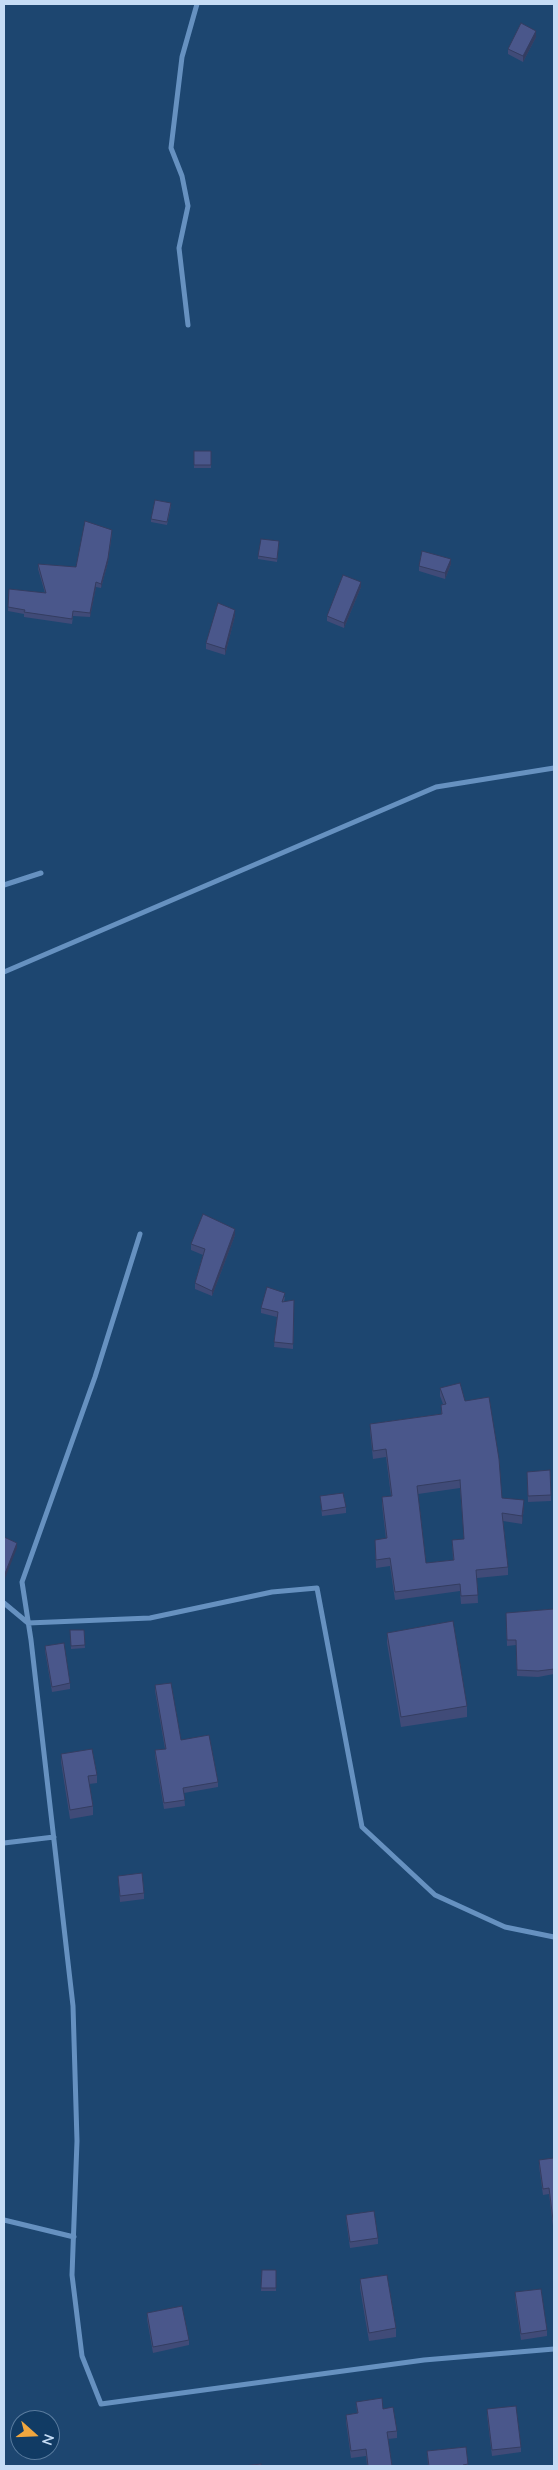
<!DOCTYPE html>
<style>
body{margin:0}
#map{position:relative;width:558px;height:2470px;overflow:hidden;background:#1d4670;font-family:Mulish,sans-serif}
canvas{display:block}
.frame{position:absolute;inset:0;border:5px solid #c5dcf5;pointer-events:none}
.north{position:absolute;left:10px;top:2410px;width:50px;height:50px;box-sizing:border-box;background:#113b64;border:1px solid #597b9e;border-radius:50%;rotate:110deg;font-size:14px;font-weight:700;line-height:20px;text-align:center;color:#c5dcf5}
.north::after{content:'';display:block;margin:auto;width:18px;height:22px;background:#f0a63e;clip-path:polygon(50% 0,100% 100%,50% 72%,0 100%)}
</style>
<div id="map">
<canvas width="558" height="2470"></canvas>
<div class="frame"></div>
<div class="north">N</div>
</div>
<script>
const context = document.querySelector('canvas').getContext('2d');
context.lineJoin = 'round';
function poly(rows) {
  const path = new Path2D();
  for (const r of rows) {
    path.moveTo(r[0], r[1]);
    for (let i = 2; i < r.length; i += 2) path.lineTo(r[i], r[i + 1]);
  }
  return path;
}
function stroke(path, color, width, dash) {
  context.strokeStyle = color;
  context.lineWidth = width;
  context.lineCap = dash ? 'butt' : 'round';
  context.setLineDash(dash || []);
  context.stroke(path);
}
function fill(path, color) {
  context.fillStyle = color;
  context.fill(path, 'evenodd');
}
stroke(poly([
 [188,325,179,248,188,206,182,176,171,148,182,57,197,4],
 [4,885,41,873],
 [4,972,436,787,554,768],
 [140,1234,95,1377,22,1582,31,1640,73,2006,77,2141,72,2275,82,2356,101,2404,424,2360,554,2349],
 [4,1603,28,1623,150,1618,272,1592,317,1588,362,1827,435,1895,505,1927,554,1937],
 [4,1843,54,1837],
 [4,2220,74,2237]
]), '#6691c0', 5);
fill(poly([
 [536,37,523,62,508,54,508,49],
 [194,451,211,451,211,468,194,468],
 [171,506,167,525,151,522,151,519],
 [112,534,108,562,101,588,96,587,90,617,73,616,72,624,24,617,24,614,8,611,9,589,45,593,38,569,38,564,76,567],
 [279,541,277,562,258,559,258,556],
 [451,564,445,579,419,571,419,566],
 [361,587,344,628,327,621,327,616],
 [235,616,225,655,206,649,206,643],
 [235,1235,212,1296,195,1289,195,1283,203,1255,191,1250,191,1244],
 [285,1297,284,1302,294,1300,293,1349,274,1347,277,1317,261,1313,261,1308],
 [440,1388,465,1401,502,1498,524,1507,522,1524,503,1521,508,1567,508,1575,477,1578,478,1603,461,1604,460,1591,395,1600,390,1566,376,1568,375,1540,386,1539,382,1505,382,1497,391,1496,386,1457,373,1459,370,1431,370,1424,441,1414,441,1405,443,1404,440,1396],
 [460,1488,464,1539,452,1540,453,1560,426,1563,418,1494],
 [550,1470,551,1501,528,1502,527,1472],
 [320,1496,346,1507,346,1513,322,1516],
 [554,1609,554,1674,538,1677,517,1676,516,1645,507,1646,506,1613],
 [70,1630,84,1630,85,1648,71,1649],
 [387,1633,467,1706,467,1717,401,1727,387,1643],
 [45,1646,70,1683,70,1689,52,1692,45,1651],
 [155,1685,181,1740,218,1782,218,1787,184,1793,185,1806,164,1809,155,1756,155,1750,165,1749,155,1691],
 [61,1754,97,1775,97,1783,89,1784,93,1806,93,1815,70,1819,61,1762],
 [118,1876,144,1893,144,1899,120,1902],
 [554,2158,554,2225,553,2226,549,2194,543,2195,539,2166,539,2160],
 [346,2215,378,2238,378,2244,350,2248,346,2220],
 [262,2270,276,2270,276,2291,261,2291],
 [360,2279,396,2328,396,2337,369,2341,360,2288],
 [515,2292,547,2330,547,2336,521,2340,515,2298],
 [147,2313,189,2340,189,2345,153,2353,147,2319],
 [356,2402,383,2409,397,2431,397,2438,388,2439,392,2466,367,2466,366,2456,351,2458,346,2422,346,2415,357,2413],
 [487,2409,521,2447,521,2452,492,2456,487,2415],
 [466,2447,468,2466,428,2466,427,2451]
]), '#404b78');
fill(poly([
 [536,31,536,37,523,62,523,56],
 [112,530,108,562,101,588,101,584],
 [451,559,451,564,445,579,445,573],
 [96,582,96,587,90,617,90,613],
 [361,582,361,587,344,628,344,623],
 [235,610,235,616,225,655,225,649],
 [235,1229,235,1235,212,1296,212,1291],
 [524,1500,524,1507,522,1524,522,1516],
 [17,1543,17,1548,4,1581,4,1576]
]), '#343d61');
const building = poly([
 [521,23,536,31,523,56,508,49,521,23],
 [194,451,211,451,211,465,194,465,194,451],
 [155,500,171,503,167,522,151,519,155,500],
 [85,521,112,530,108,558,101,584,96,582,90,613,73,611,72,619,24,612,25,610,8,607,9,589,46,593,38,564,76,567,85,521],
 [261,539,279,541,277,559,258,556,261,539],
 [422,551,451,559,445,573,419,566,422,551],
 [343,575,361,582,344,623,327,616,343,575],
 [218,603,235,610,225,649,206,643,218,603],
 [203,1214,235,1229,212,1291,195,1283,205,1249,191,1244,203,1214],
 [267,1287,285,1293,282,1302,294,1300,293,1344,274,1342,278,1312,261,1308,267,1287],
 [460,1383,465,1401,489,1397,499,1459,502,1498,524,1500,522,1516,502,1513,508,1567,476,1570,478,1595,461,1596,460,1584,395,1592,390,1558,376,1560,375,1540,387,1538,382,1497,392,1496,386,1449,373,1451,370,1424,442,1414,441,1405,446,1404,440,1388,460,1383],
 [460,1480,464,1539,452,1540,454,1560,426,1563,417,1486,460,1480],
 [550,1470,551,1495,528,1496,527,1472,550,1470],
 [343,1493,346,1507,322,1511,320,1496,343,1493],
 [4,1537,17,1543,4,1576,4,1537],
 [554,1609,554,1669,538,1671,517,1670,516,1640,507,1640,506,1613,554,1609],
 [453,1621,467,1706,401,1717,387,1633,453,1621],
 [70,1630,84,1630,85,1645,71,1646,70,1630],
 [64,1643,70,1683,52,1687,45,1646,64,1643],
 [171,1683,181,1740,209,1735,218,1782,183,1788,185,1800,164,1803,155,1750,166,1749,155,1685,171,1683],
 [92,1749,97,1775,88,1776,93,1806,70,1810,61,1754,92,1749],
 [142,1873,144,1893,120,1896,118,1876,142,1873],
 [554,2158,554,2220,553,2220,549,2188,543,2189,539,2160,554,2158],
 [374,2211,378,2238,350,2242,346,2215,374,2211],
 [262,2270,276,2270,276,2288,261,2288,262,2270],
 [387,2275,396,2328,369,2333,360,2279,387,2275],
 [541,2289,547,2330,521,2334,515,2292,541,2289],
 [182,2306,189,2340,153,2347,147,2313,182,2306],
 [382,2398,383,2409,393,2407,397,2431,387,2432,392,2466,368,2466,366,2449,351,2451,346,2415,358,2413,356,2402,382,2398],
 [516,2406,521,2447,492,2450,487,2409,516,2406],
 [466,2447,468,2464,463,2465,464,2466,429,2466,427,2451,466,2447],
 [261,2464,261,2466,243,2466,261,2464]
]);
fill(building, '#4a578b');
stroke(building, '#343d61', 1);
</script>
